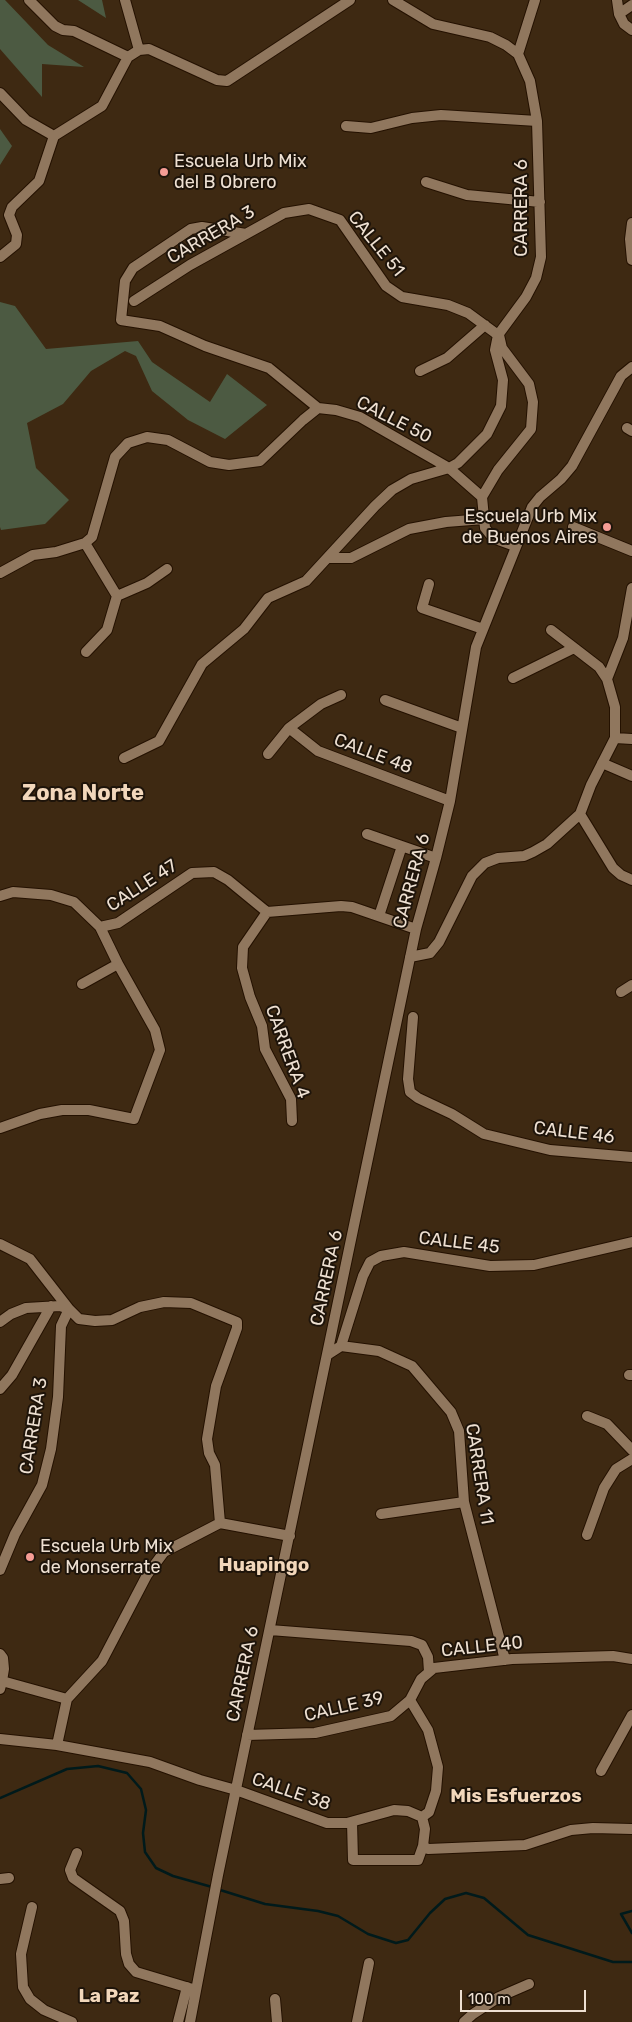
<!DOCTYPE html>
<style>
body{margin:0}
#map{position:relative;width:632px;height:2022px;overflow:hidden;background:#3e2912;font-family:Rubik,sans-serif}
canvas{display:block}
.scale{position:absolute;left:460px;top:1990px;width:126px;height:22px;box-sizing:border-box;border:2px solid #eee0d2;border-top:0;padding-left:6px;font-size:15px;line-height:18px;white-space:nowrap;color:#eee0d2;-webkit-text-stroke:4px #1e140a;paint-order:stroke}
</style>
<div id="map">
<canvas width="632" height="2022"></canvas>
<div class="scale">100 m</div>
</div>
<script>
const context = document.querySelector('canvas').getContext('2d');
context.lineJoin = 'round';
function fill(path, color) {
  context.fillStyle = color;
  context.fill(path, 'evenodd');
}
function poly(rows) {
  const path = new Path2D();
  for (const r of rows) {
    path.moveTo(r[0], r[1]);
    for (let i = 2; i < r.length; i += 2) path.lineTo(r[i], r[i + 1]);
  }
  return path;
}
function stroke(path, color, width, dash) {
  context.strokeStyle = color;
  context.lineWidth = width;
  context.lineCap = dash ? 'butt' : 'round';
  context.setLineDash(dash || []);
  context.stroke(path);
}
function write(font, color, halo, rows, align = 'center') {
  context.font = font + ' Rubik,sans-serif';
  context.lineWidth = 4;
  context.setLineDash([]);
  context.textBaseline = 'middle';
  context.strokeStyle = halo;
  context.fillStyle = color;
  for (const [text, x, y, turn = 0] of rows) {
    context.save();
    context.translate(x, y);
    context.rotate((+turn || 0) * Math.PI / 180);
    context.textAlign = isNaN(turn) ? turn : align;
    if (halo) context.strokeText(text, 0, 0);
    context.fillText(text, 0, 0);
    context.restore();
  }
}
fill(poly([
 [0,0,5,0,48,45,84,67,42,64,42,97,0,49],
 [78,0,102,0,106,18],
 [0,129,12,146,0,165],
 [0,302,15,306,46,349,138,341,152,362,210,402,227,374,267,405,225,439,188,420,152,391,136,356,125,351,91,371,63,404,27,423,36,468,69,500,45,524,1,530,0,527]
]), '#4c5a42');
stroke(poly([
 [0,1798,67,1769,98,1766,127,1773,141,1789,146,1810,143,1833,145,1852,156,1868,173,1876,212,1887],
 [217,1889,265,1904,318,1911,338,1916,368,1934,396,1943,408,1940,430,1913,445,1899,466,1893,484,1898,528,1935,613,1962,632,1962],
 [632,1911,621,1914,632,1933]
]), '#001a1b', 2.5);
const minor = poly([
 [29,0,55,26,63,30,74,31,128,57],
 [125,0,139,50],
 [617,0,619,14,624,24,632,30],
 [619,14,632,5],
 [518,54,535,0],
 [0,93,26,120,54,136],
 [346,126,371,128,412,118,441,115,537,121],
 [426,182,467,195,540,202],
 [9,215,12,207,39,181,54,136,102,106,128,57,139,50,149,49,217,80,227,81,350,0],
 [632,223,630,239,632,260],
 [246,234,202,227,191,229,133,268,125,281,121,320,160,326,205,346,269,368,318,408,336,410,360,417,449,468,482,497],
 [0,257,16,244,17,235,9,215],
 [134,301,190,265,284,213,309,209,340,220,386,286,402,297,448,305,468,313,498,335],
 [499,335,502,348,529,384,533,402,531,429,498,470,482,497,485,528,493,538,515,546],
 [420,371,447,358,485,325],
 [627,428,632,431],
 [573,527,632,551],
 [85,543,117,596],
 [327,558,351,558,409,529,446,522,484,519],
 [0,573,33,555,56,552,85,543,92,537,115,457,128,443,147,437,168,440,210,462,229,465,260,461,303,420,318,408],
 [429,584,422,608,483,629],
 [117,596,147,583,167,569],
 [86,652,107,630,117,596],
 [513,678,574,648],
 [607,679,623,638,632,588],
 [385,700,462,728],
 [289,728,318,751,450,801],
 [615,738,632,739],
 [268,754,289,728,321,704,341,695],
 [124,758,159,741,202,664,244,629,268,598,306,581,375,506,392,490,411,479,449,468,458,463,487,434,501,406,503,380,495,350,498,335,526,297,536,278,541,257,537,121,530,81,518,54,506,45,490,37,433,24,393,0],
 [602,763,632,776],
 [580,814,613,868,621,875,632,880],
 [367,834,436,858],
 [0,896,13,892,51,895,74,902,100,927,118,923,192,873,214,872,228,880,267,912,341,906,352,907,416,929],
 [267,912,243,947,242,968,250,997,262,1026,265,1049,291,1099,292,1121],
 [379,916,400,852],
 [410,957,430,953,439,942,472,876,485,863,498,858,524,856,533,852,547,844,580,814,591,785,615,738,615,707,607,679,599,667,551,630],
 [82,984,118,964],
 [621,992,632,985],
 [413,1017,408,1079,410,1092,418,1098,452,1114,484,1134,550,1150,632,1157],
 [0,1128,40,1114,62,1110,89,1110,134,1119,160,1050,155,1030,118,964,100,927],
 [0,1244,30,1259,69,1309,79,1319,95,1321,112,1320,140,1307,164,1302,191,1303,237,1322,237,1328,216,1386,207,1439,209,1453,215,1465,220,1523,164,1552,147,1575,102,1661,67,1699,57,1745],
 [0,1322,11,1314,26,1308,60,1306,69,1309,61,1326,58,1397,51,1449,42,1485,15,1534,0,1570],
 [341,1346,363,1276,370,1262,381,1256,404,1252,490,1266,534,1265,632,1242],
 [327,1355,341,1346,379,1351,412,1366,451,1412,459,1431,464,1502,505,1660],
 [629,1375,632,1375],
 [0,1389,12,1375,51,1306],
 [587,1416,607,1424,632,1450],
 [381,1514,464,1502],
 [220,1523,290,1536],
 [587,1535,604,1488,616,1469,632,1459],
 [270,1630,411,1641,422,1645,428,1657,429,1672],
 [0,1654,3,1658,4,1669,2,1681],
 [0,1689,2,1681,67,1699],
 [410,1700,428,1730,438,1767,436,1791,429,1812,422,1817],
 [247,1735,315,1733,391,1716,410,1700,421,1679,434,1668,512,1659,613,1656,632,1659],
 [0,1739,57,1745,150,1762,200,1780,236,1790,327,1823,347,1823,394,1810,408,1811,422,1817,425,1829,423,1846,428,1849,525,1845,571,1830,593,1828,632,1829],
 [601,1771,632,1715],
 [352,1822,353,1860,418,1860,423,1846],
 [77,1853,70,1870,73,1878,120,1911,124,1921,126,1954,129,1964,136,1972,196,1990],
 [0,1879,9,1878],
 [32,1907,21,1954,23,1987,30,1999,44,2010,72,2022],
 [275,1999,277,2022],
 [178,2022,187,1987],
 [190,2022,218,1875,416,929,436,858,450,801,476,647,532,507,540,497,561,479,572,466,621,376,632,367],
 [357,2022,369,1963],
 [464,2022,473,2014,499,1997,529,1984]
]);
stroke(minor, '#241100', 12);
stroke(minor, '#90775e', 10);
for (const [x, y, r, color] of [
 [164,172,5,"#f59c94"],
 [607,527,5,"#f59c94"],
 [30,1557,5,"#f59c94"]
]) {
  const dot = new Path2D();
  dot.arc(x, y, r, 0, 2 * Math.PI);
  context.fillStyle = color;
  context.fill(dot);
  stroke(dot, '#1e140a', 2);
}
write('18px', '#eee0d2', '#1e140a', [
 ["Escuela Urb Mix",174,162],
 ["del B Obrero",174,183],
 ["Escuela Urb Mix",597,517,"right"],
 ["de Buenos Aires",597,538,"right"],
 ["Escuela Urb Mix",40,1547],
 ["de Monserrate",40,1568]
], 'left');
write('18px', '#eee0d2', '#1e140a', [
 ["CARRERA 6",522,208,-90],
 ["CARRERA 3",211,235,-30],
 ["CALLE 51",376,244,51],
 ["CALLE 50",394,420,27],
 ["CALLE 48",373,754,21],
 ["CARRERA 6",412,881,-75],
 ["CALLE 47",142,886,-33],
 ["CARRERA 4",287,1052,70],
 ["CALLE 46",574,1133,7],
 ["CALLE 45",459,1243,7],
 ["CARRERA 6",327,1278,-78],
 ["CARRERA 3",34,1426,-81],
 ["CARRERA 11",479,1474,81],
 ["CALLE 40",482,1647,-6],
 ["CARRERA 6",243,1674,-78],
 ["CALLE 39",344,1707,-13],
 ["CALLE 38",291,1792,19]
]);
write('bold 19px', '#f2d7bb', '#1e140a', [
 ["Huapingo",264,1566],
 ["Mis Esfuerzos",516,1797],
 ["La Paz",109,1997]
]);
write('bold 22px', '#f2d7bb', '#1e140a', [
 ["Zona Norte",83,794]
]);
</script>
